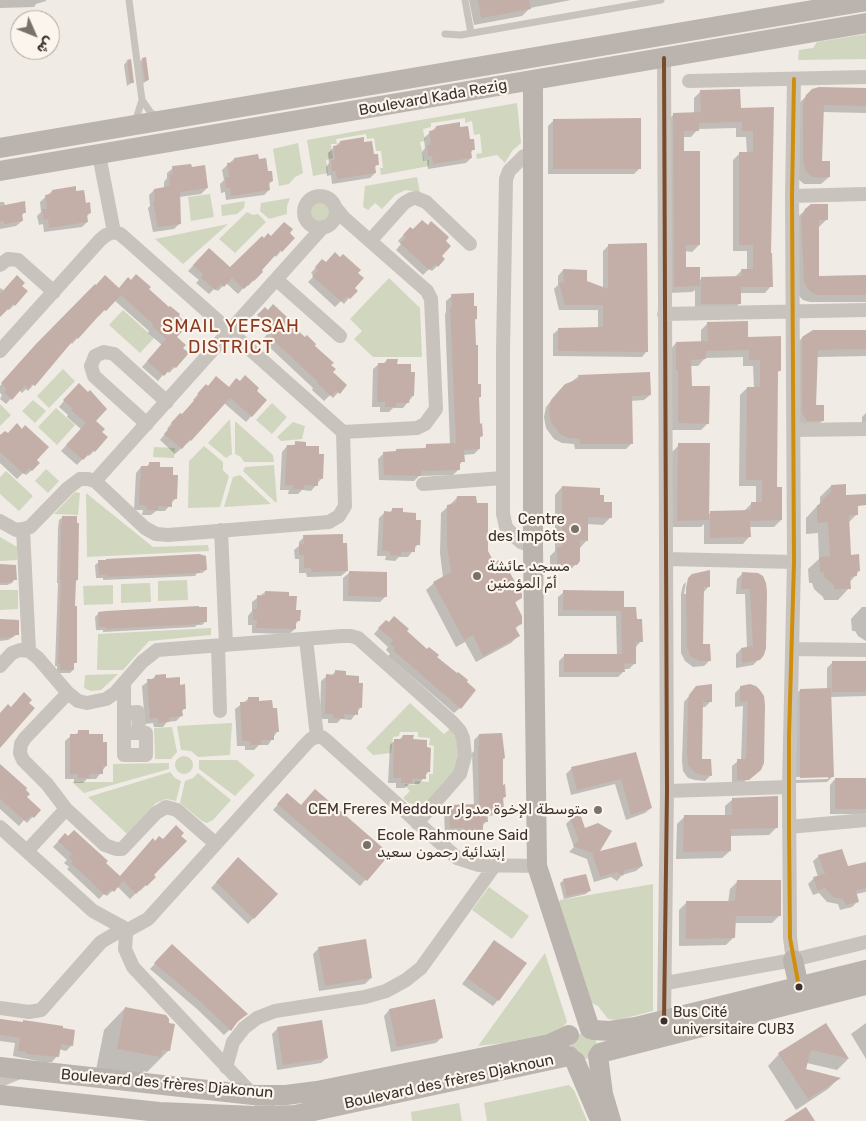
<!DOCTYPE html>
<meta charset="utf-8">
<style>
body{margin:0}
#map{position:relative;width:866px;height:1121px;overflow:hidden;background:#f0ebe5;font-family:Rubik,"Noto Naskh Arabic",sans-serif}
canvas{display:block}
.north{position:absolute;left:10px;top:10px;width:50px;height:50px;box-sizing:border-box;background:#fbf5ee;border:1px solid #aea6a0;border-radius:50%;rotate:134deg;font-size:14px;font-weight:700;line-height:20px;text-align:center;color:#3b302b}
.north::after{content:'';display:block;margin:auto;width:18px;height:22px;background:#7a716c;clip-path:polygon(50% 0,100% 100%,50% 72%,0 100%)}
</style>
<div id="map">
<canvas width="866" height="1121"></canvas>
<div class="north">ش</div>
</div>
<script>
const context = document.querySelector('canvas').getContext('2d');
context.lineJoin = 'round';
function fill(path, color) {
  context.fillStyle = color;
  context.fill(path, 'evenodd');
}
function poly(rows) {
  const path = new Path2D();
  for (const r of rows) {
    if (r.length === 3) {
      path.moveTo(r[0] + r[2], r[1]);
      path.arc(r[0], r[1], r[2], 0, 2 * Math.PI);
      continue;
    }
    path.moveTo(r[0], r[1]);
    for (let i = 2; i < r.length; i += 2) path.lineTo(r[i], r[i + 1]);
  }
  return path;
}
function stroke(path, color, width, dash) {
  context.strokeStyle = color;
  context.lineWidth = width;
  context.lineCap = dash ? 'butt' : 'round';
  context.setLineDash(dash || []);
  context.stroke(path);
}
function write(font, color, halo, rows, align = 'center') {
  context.font = font + ' Rubik,"Noto Naskh Arabic",sans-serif';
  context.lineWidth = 4.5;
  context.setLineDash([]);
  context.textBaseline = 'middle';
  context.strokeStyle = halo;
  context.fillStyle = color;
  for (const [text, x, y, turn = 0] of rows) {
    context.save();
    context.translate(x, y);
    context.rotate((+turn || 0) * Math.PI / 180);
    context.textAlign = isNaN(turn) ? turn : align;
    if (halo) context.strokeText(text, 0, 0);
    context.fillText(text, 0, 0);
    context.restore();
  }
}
fill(poly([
 [866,34,866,59,798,60,799,50,813,48,817,42],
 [517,103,521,143,512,151,505,163,497,155,477,159,476,154,482,153,480,134,474,135,472,121,465,123,465,118,431,123,431,127,423,129,425,141,420,142,424,160,429,160,429,166,381,175,380,168,383,168,381,151,376,151,374,138,367,139,366,134,336,139,337,144,331,144,333,158,326,160,328,173,313,176,307,140],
 [298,143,303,173,295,177,289,184,279,186,273,149],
 [417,177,420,193,406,190,395,195,382,209,375,203,368,210,363,207,365,186],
 [210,194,214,217,191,221,188,197],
 [290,198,287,206,287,214,269,219,260,211,261,203],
 [245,201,244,208,237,214,222,216,221,205],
 [320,212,10],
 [247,212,253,215,258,214,266,222,235,253,219,239],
 [228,224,183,264,155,239],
 [389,278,420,308,422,357,373,357,354,339,362,331,350,319],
 [123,310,154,338,140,353,109,325],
 [63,369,75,381,49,408,37,396],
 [33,400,46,411,35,423,22,411],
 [272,403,287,417,272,434,256,420],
 [0,404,11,415,0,426],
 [56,408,75,425,57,445,38,427],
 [230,419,232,454,226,458,208,443],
 [235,421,273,455,274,462,244,462,241,457,235,454],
 [293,422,305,426,302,439,281,441,277,437],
 [204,446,223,462,223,470,229,476,220,507,188,508,189,461],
 [154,447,175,448,174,458,153,457],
 [274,465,277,502,275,502,243,471,245,467],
 [46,469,59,481,48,493,35,481],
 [6,471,33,496,19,511,0,494,0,477],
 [240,475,271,504,224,507,233,477],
 [75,492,80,493,78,515,54,514],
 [86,493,153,547,208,545,209,551,87,557],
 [0,537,17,547,17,560,0,561],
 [187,580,188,600,158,601,158,581],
 [150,583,151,602,121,603,121,584],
 [113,585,113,604,84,605,83,586],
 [0,590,18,590,18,609,0,610],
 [211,628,211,635,149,641,123,670,97,670,98,634],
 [118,674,101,690,91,691,84,688,85,675],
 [410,703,444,734,450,729,457,740,460,750,457,769,428,802,417,805,409,803,403,798,410,791,404,784,415,785,415,781,429,782,429,774,433,774,434,746,429,745,430,738,418,737,418,732,400,732,399,736,393,737,391,753,373,755,366,748],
 [232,723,230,755,198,757,191,751,181,750,177,726],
 [172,727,177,752,171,759,155,759,154,728],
 [184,765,9],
 [199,760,237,760,255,775,235,796,199,769],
 [169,763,169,769,84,793,72,782,113,782,113,764],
 [170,772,175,778,181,781,176,801,166,799,156,803,127,834,88,797],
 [198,773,231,800,213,820,207,823,202,821,180,803,185,781,193,778],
 [653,884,653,1011,618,1020,608,1019,598,1006,585,1000,554,909,560,900],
 [489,887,529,916,512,939,472,910],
 [545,953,567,1022,563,1027,547,1034,503,1043,478,1046],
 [584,1046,13],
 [569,1085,574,1090,587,1121,487,1121,484,1103],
 [459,1103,462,1121,412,1121,411,1112]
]), '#d1d6bf');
fill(poly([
 [0,0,46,0,46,1,36,4,34,7,0,8],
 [469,0,571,0,530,8,522,16,474,25],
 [142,59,148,80,142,84,139,63],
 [127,61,133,82,127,86,124,65],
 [866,89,866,113,823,112,821,163,829,177,821,184,804,184,798,179,798,104,813,90],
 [701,91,739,109,772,109,769,254,771,286,765,293,740,293,740,303,733,310,695,310,695,290,692,292,668,293,667,121,674,114,694,114,694,98],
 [736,128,736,137,746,137,747,153,740,153,733,160,733,251,747,251,747,270,742,270,735,277,702,278,699,281,685,268,684,251,692,252,699,245,683,152,683,137,691,137,698,129],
 [554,120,640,168,634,174,548,174,548,126],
 [436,127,459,128,474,149,470,153,471,158,466,163,428,169,427,160,423,161,422,152,425,148,424,138],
 [340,142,363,143,378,164,374,168,375,173,370,178,332,184,331,175,327,176,326,167,329,163,328,153],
 [234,159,267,173,272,181,268,185,269,190,264,195,226,200,225,192,221,193,220,184,224,180,222,170],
 [173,168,207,188,201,194,179,197,180,223,174,229,153,232,148,208,150,206,149,195,154,190,164,188,164,182,167,178,167,173],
 [52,191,75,192,90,213,86,217,87,222,82,227,44,232,43,224,39,225,37,216,41,212,40,202],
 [0,202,4,202,5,206,25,212,21,216,22,221,16,226,0,229],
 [805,210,827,219,819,227,818,277,866,276,866,302,810,302,803,300,799,296,797,218],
 [428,226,444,241,437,266,432,271,429,269,423,275,396,250,401,244,398,241,410,228,413,231],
 [268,235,281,251,276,257,274,255,254,280,248,286,247,284,238,294,226,283,218,291,214,289,209,294,196,283,199,280,188,271,203,255,230,269],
 [609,245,647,351,642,357,553,356,553,334,559,329,598,329,598,310,559,310,554,289,558,285,558,276,563,270,586,282,603,288,603,251],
 [325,263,356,273,349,298,344,304,341,301,335,307,308,282,314,276,311,273,317,266],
 [21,286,14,305,9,310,7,309,0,316,0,289,1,288,4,291],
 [118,289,147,289,175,337,175,367,169,373,167,370,158,381,142,367,162,345,148,333,149,331,114,300,99,316,98,315,72,344,70,342,28,391,26,389,22,393,19,390,6,404,0,399,2,395,0,393,0,386,62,318],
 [452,296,473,308,476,319,474,321,477,386,480,397,478,399,479,425,481,436,479,438,479,449,474,454,463,455,463,461,459,465,459,469,453,475,419,476,414,481,379,480,378,459,384,453,394,453,396,451,423,450,427,446,450,445,445,314,446,312,446,301],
 [265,309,283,319,313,346,330,365,331,372,345,385,333,398,330,395,324,401,312,390,313,388,266,344,268,342,264,338,267,334,252,322],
 [708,323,747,338,780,370,777,373,776,488,781,520,774,527,749,527,749,537,743,544,704,544,704,524,701,527,671,527,672,452,679,445,708,515,711,512,744,511,751,504,756,504,756,486,739,486,740,395,747,388,754,388,753,366,743,366,743,357,705,358,698,366,690,366,690,387,708,423,701,430,671,430,670,350,676,343,701,342,701,330],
 [866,332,866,356,817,357,815,406,823,420,815,428,800,428,794,346,802,338],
 [387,360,396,365,413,396,403,408,393,408,389,412,380,412,380,407,372,407,373,369,379,364,383,364],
 [579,376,650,395,644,400,630,401,632,443,626,449,575,449,574,444,562,443,554,439,546,428,544,417,546,407,559,391],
 [207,387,255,391,266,400,246,422,224,403,191,440,175,454,160,440,168,430,167,429,174,420,181,416,194,401,193,400,201,391],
 [73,390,100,432,94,451,89,456,87,454,77,465,61,451,81,429,67,417,68,415,59,407],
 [866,413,866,429,862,428,862,417],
 [0,437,35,460,32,470,26,475,23,473,17,479,0,463],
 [296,443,305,447,322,478,311,491,302,490,298,494,288,494,289,490,280,490,282,452,287,446,292,447],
 [150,463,158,468,175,499,165,511,156,511,151,515,142,515,143,510,134,510,136,473,141,467,146,467],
 [831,486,845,496,857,514,848,523,850,556,859,571,849,583,849,588,838,600,824,600,823,597,814,589,812,583,809,583,808,569,819,559,818,533,806,534,806,518,820,503,820,497],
 [562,487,598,496,611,517,603,525,587,524,587,540,579,549,576,564,568,572,550,572,550,556,555,551,555,495],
 [458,497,476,504,487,552,493,563,520,598,514,604,521,623,515,629,518,636,511,643,476,662,465,642,456,647,426,590,434,583,443,577,440,553,441,513],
 [393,509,402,513,418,544,408,557,399,557,395,561,385,560,386,556,377,556,379,518,384,513,389,513],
 [63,517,77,580,75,582,75,662,73,665,73,670,70,673,57,673,57,666,55,666,58,583,57,583,58,528,59,520],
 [304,537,347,571,341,576,307,577,306,573,299,573,299,559,295,559,294,550,299,546,299,542],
 [99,562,206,570,202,573,197,573,195,576,103,580,103,578,96,578,95,565],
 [0,566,15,579,12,583,7,585,0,585],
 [349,573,386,596,380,602,343,601,343,578],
 [742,574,758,574,763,655,753,665,736,668,736,654,741,649,747,648,745,594,736,594,737,579],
 [689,579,709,586,703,593,702,645,710,660,704,666,693,667,685,661,681,653,681,594,683,585,686,582,684,594,686,594],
 [265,592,288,597,299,620,295,625,295,629,289,634,252,633,252,625,248,625,248,616,252,611,252,602],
 [564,592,623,608,636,620,641,641,636,647,635,663,629,669,623,669,624,671,618,677,559,677,559,661,564,656,617,655,616,616,558,616,558,597],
 [862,607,866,607,866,641,858,636,855,631,852,631,851,619],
 [99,613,206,621,202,625,197,625,195,627,103,632,103,630,96,630,95,617],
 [0,621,18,634,8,640,0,641],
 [380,627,405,632,436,657,460,708,454,713,388,656,390,654,386,650,388,647,374,634],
 [833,662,866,663,866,696,830,697,832,777,827,782,795,783,795,780,828,779,828,776,795,777,795,696,800,690,827,689,827,668],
 [335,672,361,707,351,720,341,719,337,723,328,723,328,719,320,719,321,681,327,676,331,676],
 [156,676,179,686,185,708,181,712,181,716,176,721,167,722,163,727,154,727,153,723,145,724,142,686],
 [750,686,757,771,743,783,732,785,732,766,738,761,741,760,743,706,735,707,735,693,741,687],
 [691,694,711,701,705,707,701,707,701,760,711,775,705,781,695,780,688,778,683,771,682,761,684,702],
 [248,699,258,702,277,732,268,745,259,745,254,750,245,750,245,746,237,746,235,709],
 [79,731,88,736,106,766,96,779,87,779,83,783,74,783,74,779,65,779,65,741,71,736,75,736],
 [479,735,501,760,502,786,505,797,502,799,503,810,497,815,486,816,486,822,482,826,482,830,477,835,459,836,459,833,445,833,444,812,450,806,474,806,472,753,474,751,474,740],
 [403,736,412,740,429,771,419,784,409,784,405,788,396,788,396,783,388,783,390,745,395,740,399,740],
 [635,754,651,808,645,813,626,820,615,784,571,795,566,774,571,769],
 [0,766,25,797,39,810,27,823,24,820,19,826,0,809],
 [835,779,866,779,866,814,830,814,830,785],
 [733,799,777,827,769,835,730,836,730,851,722,858,676,859,677,824,684,817,725,816,725,806],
 [282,800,388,854,360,886,273,810],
 [571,819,597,853,642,866,636,871,622,875,617,881,611,877,594,882,587,859,569,852,574,847,566,824],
 [65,834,104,863,120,877,154,877,140,891,139,890,130,899,117,886,107,896,104,894,99,899,67,869,69,867,64,863,67,860,53,847],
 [819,856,847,868,866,863,866,892,856,894,857,902,852,907,840,910,838,904,827,902,819,893,813,895,808,884,814,878,818,877,813,861],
 [232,865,276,894,248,924,211,888],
 [564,880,589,891,586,894,564,899,560,883],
 [737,882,780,915,772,923,734,923,734,937,726,945,679,946,679,910,687,902,728,903,730,889],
 [495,941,498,1000,493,1006,462,984],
 [172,946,246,1014,224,1035,197,1009,150,969],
 [319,948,371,978,365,984,319,991,313,954],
 [125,1008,169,1050,147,1072,144,1071,138,1077,96,1070,104,1030],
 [389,1010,442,1037,436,1043,391,1052,384,1016],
 [0,1019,22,1023,23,1021,72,1045,66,1051,58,1049,57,1056,52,1062,43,1062,13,1056,15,1043,0,1041],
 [321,1021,327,1058,321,1063,277,1070,272,1034,277,1029],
 [866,1023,866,1059,851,1034],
 [825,1025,848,1059,837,1070,807,1063,805,1070,838,1079,828,1089,796,1110,768,1066,779,1054]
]), '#0003');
fill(poly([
 [478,0,529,0,531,9,481,18],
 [146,57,149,80,145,81,142,58],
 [131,59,134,83,130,83,127,60],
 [819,87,866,88,866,106,824,105,822,161,830,161,830,177,820,178,812,177,805,171,803,159,803,104,806,95,812,89],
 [740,89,741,108,774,107,771,253,772,253,773,287,741,287,741,304,701,304,701,277,742,276,741,269,753,269,753,245,739,245,739,152,753,152,753,131,742,131,742,122,699,123,699,131,684,131,684,151,700,151,700,245,686,245,686,267,700,267,700,286,674,287,673,113,701,112,700,90],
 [641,118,641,169,553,169,553,119],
 [460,122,460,127,468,126,470,139,474,139,475,150,471,150,472,158,433,164,432,156,428,156,427,145,431,145,429,131,436,130,436,126],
 [364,137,364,142,372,141,374,154,378,154,379,165,375,165,376,173,337,179,336,171,332,171,331,160,335,160,333,146,340,145,340,141],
 [258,154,259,159,266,158,268,171,272,171,273,181,269,182,270,190,231,196,230,188,226,188,225,177,229,177,227,163,234,162,234,158],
 [191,164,192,167,205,165,208,188,180,192,181,224,158,227,153,202,155,201,154,189,170,186,169,175,173,174,172,166],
 [76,186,76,191,84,190,86,203,90,202,91,213,87,214,88,222,49,228,48,219,44,220,42,209,47,209,45,195,52,194,52,190],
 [25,201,26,213,22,213,23,221,4,224,4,221,0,222,0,206],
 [811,204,828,204,828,220,819,220,819,276,866,275,866,295,818,295,811,292,807,288,804,282,801,218,805,209],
 [422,220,428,225,431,221,449,237,446,241,451,246,442,256,445,259,438,267,435,264,429,270,400,243,406,238,403,235,410,227,413,229],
 [284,222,293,229,290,233,295,238,282,252,280,250,262,270,263,272,254,281,253,280,244,289,232,278,224,287,221,284,215,290,201,277,203,274,193,265,209,248,230,267,262,236,264,238,268,233,271,236],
 [647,243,648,352,558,351,558,328,603,327,603,305,565,305,559,283,564,282,563,269,587,270,587,281,608,289,608,244],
 [335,252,340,257,343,254,361,270,358,273,364,278,355,288,358,291,350,299,347,296,342,302,312,276,318,270,315,267,322,259,326,262],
 [136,274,151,287,149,289,169,307,170,306,180,314,179,316,188,325,177,337,186,345,183,348,189,353,176,368,173,366,164,376,147,361,166,339,152,326,154,325,121,295,106,311,104,310,78,339,76,337,35,386,32,384,28,389,25,385,12,400,4,392,7,389,1,383,36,344,95,284,96,285,105,275,119,288,128,277,131,280],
 [17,275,25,283,22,286,28,291,15,306,13,304,0,317,0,294],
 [474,293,474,306,477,306,477,319,475,319,476,345,478,345,478,384,481,384,481,397,479,397,480,424,482,423,483,436,480,437,480,449,464,450,465,462,460,462,460,470,422,471,421,476,384,475,383,452,396,451,396,449,426,448,426,444,456,443,450,307,452,307,451,294],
 [273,304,287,317,285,319,305,337,307,335,316,344,315,346,334,363,331,365,336,369,333,372,347,385,340,394,336,391,331,396,317,383,318,382,271,338,273,335,268,331,271,328,257,315,265,307,268,310],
 [748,321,748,337,781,336,781,371,778,371,777,487,782,487,782,520,750,521,751,537,710,538,710,511,751,510,751,502,762,502,762,480,746,480,747,387,760,387,760,360,749,360,749,350,706,351,706,359,691,360,692,386,710,386,709,424,678,423,678,370,676,370,676,342,708,341,707,322],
 [813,330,866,330,866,349,818,350,816,405,824,405,824,421,807,421,802,413,802,337],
 [387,359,398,359,397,364,411,364,411,372,415,372,414,396,410,396,409,403,396,403,396,407,385,407,385,402,377,402,378,363,386,363],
 [650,372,651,395,632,396,633,444,581,444,579,439,568,438,560,434,551,422,549,411,551,400,565,384,579,379,578,375],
 [245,375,259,388,257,391,267,400,252,417,230,398,191,441,190,439,182,449,164,434,173,424,171,423,180,413,182,414,199,395,197,394,206,384,208,386,216,376,229,387,236,378,240,381],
 [79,383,88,392,90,390,107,409,96,421,105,429,102,432,108,437,95,452,93,450,83,460,66,445,86,423,71,410,73,409,63,400],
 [17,423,22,429,25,425,49,447,37,460,40,463,32,471,29,468,24,474,0,452,0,435,5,431,8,433],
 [295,441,306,442,306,446,319,446,319,454,324,454,323,479,318,478,318,486,304,485,304,489,293,489,293,485,285,485,287,445,295,445],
 [678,443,710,443,709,520,677,521],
 [149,462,160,462,160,467,173,467,173,475,178,475,177,499,172,499,172,507,158,506,158,510,147,510,147,506,139,505,141,466,149,466],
 [846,484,846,495,866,494,866,505,858,506,858,515,849,515,851,555,859,554,860,571,857,571,857,576,850,577,851,589,834,589,834,585,825,578,823,572,820,572,819,557,830,556,828,522,817,523,817,505,819,505,824,498,831,492,831,485],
 [562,486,600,488,600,495,604,495,604,502,612,502,612,518,588,517,588,541,580,540,580,561,577,565,557,565,557,547,562,547],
 [457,496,476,496,477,503,488,503,488,551,494,562,502,559,522,594,522,598,515,602,522,616,522,624,515,627,520,636,483,656,473,635,464,640,433,582,451,572,447,545,447,505,456,503],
 [392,508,403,508,403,512,416,513,416,520,421,520,420,545,415,545,415,552,401,552,401,556,390,555,390,551,382,551,384,511,392,512],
 [62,516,77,516,77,523,79,523,78,580,76,580,75,606,77,606,77,663,74,663,74,670,60,670,60,663,58,663,61,580,60,580,61,523,62,523],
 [343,534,343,543,347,543,348,571,312,572,311,568,304,568,304,555,299,555,299,544,304,544,303,535],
 [199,554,206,556,207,570,200,570,200,573,106,577,106,575,99,575,98,560,106,560,106,559],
 [0,564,16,565,17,580,12,580,12,582,0,583],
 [710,570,710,587,704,587,703,644,710,644,711,661,699,661,690,656,687,647,686,588,688,578,692,574],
 [349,571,387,572,387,597,348,596],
 [742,572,758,573,763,576,766,583,767,592,766,648,764,655,760,660,742,663,741,648,753,646,750,589,741,589],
 [563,590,624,591,624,607,636,607,637,619,642,619,643,642,636,642,636,664,624,663,625,672,564,672,564,654,622,654,621,611,563,610],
 [265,591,289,592,289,596,297,596,296,610,301,610,300,621,296,621,296,629,256,628,257,620,253,620,253,609,257,609,257,595,265,596],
 [199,606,199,607,207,607,207,622,200,622,200,624,106,629,106,627,99,627,98,612,106,611],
 [394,616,409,629,407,631,427,649,429,647,439,655,437,657,457,673,458,672,468,680,467,682,476,690,461,709,393,650,395,648,390,644,393,640,378,628,386,620,389,622],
 [0,619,19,620,19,635,13,635,13,637,0,638],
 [832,661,866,661,866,692,832,692],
 [335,670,346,671,346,675,359,676,359,683,363,683,362,708,358,707,358,715,344,714,344,719,333,718,333,714,325,714,326,674,335,675],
 [166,674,166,678,180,677,180,685,185,684,186,709,182,709,183,716,169,718,169,722,159,723,158,718,150,719,147,679,155,679,155,675],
 [712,684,712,702,703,702,702,759,711,759,712,776,701,775,694,772,688,765,687,755,688,703,689,695,696,686],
 [750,684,756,686,760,690,764,696,765,705,764,763,761,770,749,780,737,780,737,759,746,759,748,701,740,702,740,686],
 [831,688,834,777,800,778,800,689],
 [24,692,32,700,29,703,35,708,0,748,0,713,8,704,11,707],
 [248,697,259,697,259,701,272,700,273,708,277,708,279,732,274,732,274,740,261,740,261,745,250,745,250,741,242,741,240,702,248,702],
 [78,730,89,730,89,734,103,734,103,742,107,742,107,766,103,766,103,774,89,774,89,778,78,778,78,774,70,774,70,734,78,734],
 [502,733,505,758,503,759,503,785,505,784,506,797,503,797,504,810,487,811,488,822,483,822,483,830,464,831,464,828,450,828,449,805,479,804,478,746,479,746,479,734],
 [403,735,414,735,413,739,427,740,427,747,431,748,430,772,426,772,426,779,412,779,412,783,401,783,401,778,393,778,394,739,402,739],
 [636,752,652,808,631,815,621,779,577,790,571,767],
 [0,764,27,788,26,790,30,794,27,797,41,810,34,818,31,816,25,821,0,799],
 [835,778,866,778,866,809,835,809],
 [315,789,390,854,367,881,277,804,287,793,301,805],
 [778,796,778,828,731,829,731,851,683,852,684,815,732,815,732,798],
 [580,814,585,828,598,823,612,831,600,851,636,842,643,866,625,870,623,876,617,872,600,877,592,853,573,846,579,840,570,818],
 [176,825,184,833,181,836,187,841,154,875,156,877,147,886,145,885,136,894,123,881,114,892,110,889,105,895,71,863,73,861,69,857,72,854,58,841,65,833,68,836,74,830,108,861,106,863,120,876,153,838,155,841,159,836,163,839],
 [842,849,848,866,866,862,866,888,856,891,859,902,846,905,843,899,833,897,825,888,818,891,813,877,825,874,818,855],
 [238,857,278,894,254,919,216,882],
 [586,874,591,891,567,896,563,879],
 [737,880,781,880,781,916,736,916,735,938,686,939,686,901,735,901],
 [366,939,372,978,325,986,318,947],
 [494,940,527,963,499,1001,467,978],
 [172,944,248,1014,238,1021,231,1031,202,1003,154,963],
 [435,999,443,1038,397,1047,389,1009],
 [125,1007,166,1015,169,1019,169,1023,175,1024,170,1051,162,1050,161,1057,117,1049],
 [0,1019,23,1022,23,1020,30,1021,63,1026,63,1028,75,1030,73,1046,61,1044,59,1057,26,1054,27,1052,18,1051,20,1038,0,1035],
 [322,1020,328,1058,283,1065,277,1027],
 [826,1023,849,1059,811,1050,806,1069,841,1078,808,1099,778,1053],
 [806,1107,815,1121,784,1121]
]), '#c3afa7');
stroke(poly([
 [129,0,142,100,137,116,133,122],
 [465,0,471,33],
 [445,34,461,35,661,0],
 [142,100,151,113,159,117]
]), '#c9c3be', 7);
stroke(poly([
 [664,58,667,791,664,1021],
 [689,81,866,77],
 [99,155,114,232],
 [792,196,866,194],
 [320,212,16],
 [370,241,404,203,411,199,416,198,426,202,470,244],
 [0,265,8,259,18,260,54,292],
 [277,280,340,336],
 [664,314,866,310],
 [0,351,100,240,106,235,114,232,120,234,126,239,343,432,417,428,425,424,436,409,431,299,427,291,344,218,335,207],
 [147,424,94,376,91,366,95,356,104,352,114,354,167,402],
 [794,430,866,429],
 [95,481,323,227],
 [423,484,503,478],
 [0,521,16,530,23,529,29,651],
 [23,529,30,527,68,488,80,479,88,479,95,481,145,528,156,534,168,535,329,522,339,516,345,506,343,432],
 [221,530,226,645],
 [533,547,521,542,513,535,506,527,503,514,503,351,506,179,509,171,524,156,534,154],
 [666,559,794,562],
 [306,639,317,737,322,737,327,741,457,858,479,865,537,866],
 [218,646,220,711],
 [792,649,866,650],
 [0,666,12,653,20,650,29,651,38,658,68,693,78,701,87,703,106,699,115,693,142,662,157,650,342,636,351,636,358,638,452,722,460,731,463,738,465,756,460,774,417,823],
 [124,683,124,755,146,755,146,733,124,733],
 [68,693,25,738,21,744,20,753,23,760,47,784,66,809,105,845,116,849,122,849,156,813,166,807,177,810,216,844],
 [124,713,138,712,139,733],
 [667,791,789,787],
 [0,827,93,911,128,930,148,919,305,745,311,739,317,737],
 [789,827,866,820],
 [27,851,66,809],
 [128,930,126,935,125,949,133,967,253,1095,279,1118],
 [793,960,790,938,789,787,794,562,792,196,794,79],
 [666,983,793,960,866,942],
 [0,1008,29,1012,41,1010,101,942,118,932,128,930],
 [226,1067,233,1042,244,1028,257,1018,275,1011,365,997,386,991,406,980,421,968,495,865],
 [0,1080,22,1071]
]), '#c9c3be', 14);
stroke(poly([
 [533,80,533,547,537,866,590,1029],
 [0,148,866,1],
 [0,171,866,23],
 [793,960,799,987],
 [593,1030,610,1031,636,1027,866,970],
 [600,1053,866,985],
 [598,1056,603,1094,611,1121],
 [575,1061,598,1115],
 [0,1067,253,1095,286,1095,317,1091,549,1044,569,1035],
 [0,1095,159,1112,255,1116,295,1115,569,1056]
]), '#bab3ae', 20);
stroke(poly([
 [664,58,667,791,664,1021]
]), '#7a4b2a', 4);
stroke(poly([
 [794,79,792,196,794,562,789,736,789,827,790,938,799,987]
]), '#d18e09', 4);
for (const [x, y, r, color] of [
 [575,529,5,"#7a716c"],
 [477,576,5,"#7a716c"],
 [598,810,5,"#7a716c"],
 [367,845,5,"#7a716c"],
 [799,987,4.5,"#3b302b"],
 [664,1021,4.5,"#3b302b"]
]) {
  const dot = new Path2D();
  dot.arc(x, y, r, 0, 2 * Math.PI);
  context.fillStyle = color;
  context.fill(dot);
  stroke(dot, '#fbf5ee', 2);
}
write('14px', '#3b302b', '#fbf5ee', [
 ["Bus Cité",673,1013],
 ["universitaire CUB3",673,1030]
], 'left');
write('15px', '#3b302b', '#fbf5ee', [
 ["Boulevard Kada Rezig",433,98,-10],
 ["Boulevard des frères Djaknoun",449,1082,-12],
 ["Boulevard des frères Djakonun",167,1084,5]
]);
write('15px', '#3b302b', '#fbf5ee', [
 ["Centre",565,520],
 ["des Impôts",565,537],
 ["مسجد عائشة",487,567,"left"],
 ["أمّ المؤمنين",487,584,"left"],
 ["CEM Freres Meddour متوسطة الإخوة مدوار",588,810],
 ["Ecole Rahmoune Said",377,836,"left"],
 ["إبتدائية رحمون سعيد",377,853,"left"]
], 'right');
context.letterSpacing = '1px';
write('18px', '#8c3b22', '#fbf5ee', [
 ["SMAIL YEFSAH",231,327],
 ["DISTRICT",231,348]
]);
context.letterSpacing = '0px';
</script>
